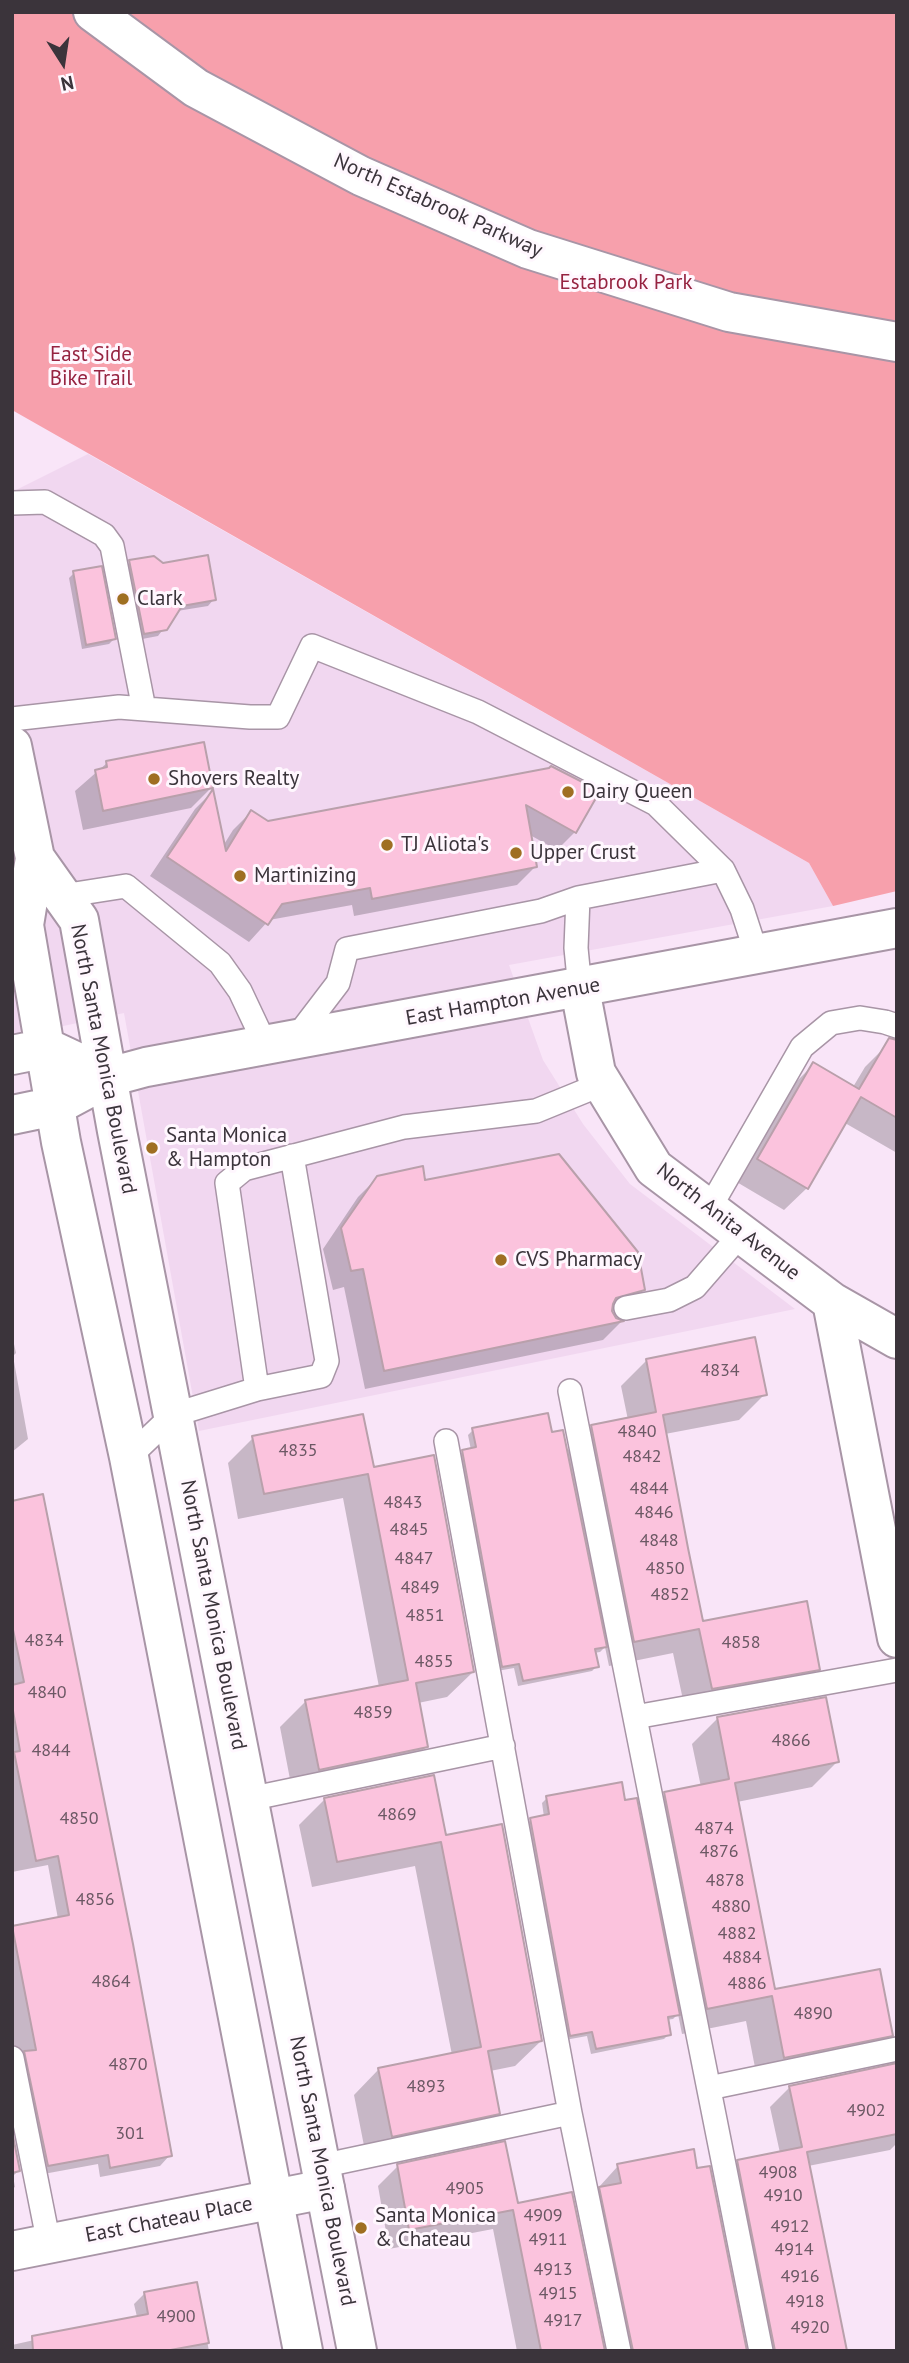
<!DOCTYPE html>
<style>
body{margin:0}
#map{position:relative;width:909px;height:2363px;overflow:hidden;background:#f9e5f8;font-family:"PT Sans",sans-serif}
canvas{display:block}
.frame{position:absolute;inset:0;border:14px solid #3b343b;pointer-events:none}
.north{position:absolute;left:28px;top:28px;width:70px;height:70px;-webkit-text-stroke:5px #fff7fe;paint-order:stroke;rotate:168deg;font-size:19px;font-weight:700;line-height:28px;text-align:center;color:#3b343b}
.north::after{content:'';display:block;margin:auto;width:24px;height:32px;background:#3b343b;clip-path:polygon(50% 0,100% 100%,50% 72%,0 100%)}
</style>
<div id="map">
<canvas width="909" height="2363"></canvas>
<div class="frame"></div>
<div class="north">N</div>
</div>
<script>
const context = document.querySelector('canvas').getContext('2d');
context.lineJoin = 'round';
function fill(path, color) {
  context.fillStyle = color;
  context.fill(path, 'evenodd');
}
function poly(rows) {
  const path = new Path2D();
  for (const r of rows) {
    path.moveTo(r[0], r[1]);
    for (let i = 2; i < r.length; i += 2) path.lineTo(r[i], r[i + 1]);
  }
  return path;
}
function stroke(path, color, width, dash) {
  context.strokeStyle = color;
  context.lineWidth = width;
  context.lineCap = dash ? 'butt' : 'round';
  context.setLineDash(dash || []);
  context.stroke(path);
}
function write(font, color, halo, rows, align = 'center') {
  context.font = font + ' "PT Sans",sans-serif';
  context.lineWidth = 6;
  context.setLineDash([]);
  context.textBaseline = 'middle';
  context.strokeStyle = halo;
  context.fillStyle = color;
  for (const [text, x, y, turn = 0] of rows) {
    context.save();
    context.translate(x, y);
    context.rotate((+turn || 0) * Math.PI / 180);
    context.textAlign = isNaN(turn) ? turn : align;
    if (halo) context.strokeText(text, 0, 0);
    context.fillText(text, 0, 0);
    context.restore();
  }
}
fill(poly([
 [88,454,809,863,833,906,509,965,543,1060,583,1124,630,1184,795,1309,199,1431,124,1013,12,1037,12,492]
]), '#f1d7f0');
fill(poly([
 [12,12,897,12,897,891,833,906,809,863,12,410]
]), '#f7a0ac');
fill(poly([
 [130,562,214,599,208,606,177,611,158,636,137,640,123,569],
 [74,573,114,639,109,644,82,649,69,578],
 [107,763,211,788,191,808,83,830,75,791],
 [549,770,575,832,557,850,530,835,535,867,517,885,354,916,352,905,269,920,249,942,150,876,195,809,212,792,223,846,233,830,251,812,268,823],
 [887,1045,897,1051,897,1153,845,1123,807,1188,784,1210,735,1181,791,1087,814,1064,853,1087,865,1067],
 [378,1177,423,1182,643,1290,624,1309,611,1312,615,1319,621,1322,603,1340,365,1389,344,1287,333,1290,323,1249,358,1197],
 [12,1335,16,1353,13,1356,28,1439,12,1452],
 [647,1360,765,1394,739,1420,665,1434,702,1623,818,1669,793,1695,686,1714,673,1653,609,1666,605,1647,600,1652,594,1653,597,1666,592,1671,518,1686,514,1668,497,1671,457,1457,463,1451,471,1450,468,1435,473,1430,550,1434,566,1452,592,1426,628,1420,621,1386],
 [253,1438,372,1469,473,1672,447,1697,418,1703,426,1747,401,1772,293,1795,280,1727,306,1701,379,1687,343,1498,238,1519,228,1463],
 [12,1502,170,2155,160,2166,100,2177,98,2164,38,2175,12,2061,12,1928,58,1919,48,1865,12,1872],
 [718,1718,837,1762,812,1787,737,1802,774,1992,890,2035,864,2061,758,2083,746,2021,682,2034,678,2014,673,2019,666,2020,669,2034,664,2039,591,2054,587,2036,565,2040,525,1825,531,1820,544,1817,542,1803,547,1798,624,1802,639,1820,665,1794,701,1787,692,1744],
 [325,1799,445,1837,541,2041,515,2066,490,2071,498,2113,472,2139,367,2161,354,2095,379,2069,452,2055,415,1866,312,1887,299,1825],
 [897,2067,897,2143,890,2150,808,2166,846,2351,752,2351,718,2182,738,2162,780,2153,770,2107,790,2087],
 [12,2140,18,2171,13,2176,15,2187,12,2189],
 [398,2166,517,2205,603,2351,517,2351,493,2229,389,2249,378,2186],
 [618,2166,745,2351,610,2351,580,2208],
 [196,2284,209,2351,12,2351,12,2345,137,2317,134,2304,144,2294]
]), '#0003');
const building = poly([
 [208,555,216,600,182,606,167,630,144,634,129,560,154,556,163,563,208,555],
 [102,566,116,639,86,645,73,571,102,566],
 [204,742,213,788,103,811,95,770,107,767,106,761,204,742],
 [551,766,600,791,576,833,526,805,537,867,372,899,370,888,282,904,268,925,167,857,213,789,226,851,251,810,268,821,549,768,551,766],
 [889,1038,897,1040,897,1118,861,1097,808,1189,757,1159,813,1062,859,1089,889,1038],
 [559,1154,638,1252,645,1290,616,1298,613,1304,612,1311,616,1318,624,1321,384,1371,363,1269,351,1271,341,1228,377,1176,423,1166,425,1180,559,1154],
 [755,1337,767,1395,663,1415,688,1548,703,1621,807,1601,820,1670,712,1689,699,1629,634,1642,591,1425,656,1412,646,1359,755,1337],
 [548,1413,552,1432,563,1430,607,1647,595,1649,599,1667,523,1681,519,1664,502,1667,462,1450,476,1447,472,1428,548,1413],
 [363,1414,374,1467,434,1455,474,1672,416,1683,428,1747,319,1770,305,1700,408,1680,368,1474,264,1494,252,1436,363,1414],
 [43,1494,133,1944,172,2156,110,2168,108,2155,48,2166,24,2051,36,2050,12,1926,69,1915,58,1856,36,1861,14,1752,20,1751,12,1705,12,1685,24,1682,12,1625,12,1501,43,1494],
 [826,1697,839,1762,735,1783,775,1989,880,1969,893,2036,784,2058,772,1996,707,2009,664,1792,729,1779,717,1717,826,1697],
 [434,1775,446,1835,502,1824,542,2041,488,2051,500,2114,392,2137,378,2068,481,2047,441,1842,337,1862,324,1798,434,1775],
 [622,1782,625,1800,637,1798,680,2015,668,2017,671,2035,596,2049,592,2032,570,2036,530,1818,549,1814,546,1796,622,1782],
 [897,2063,897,2134,807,2152,847,2351,775,2351,737,2160,802,2147,789,2086,897,2063],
 [12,2131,20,2171,12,2173,12,2131],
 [505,2141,518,2203,572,2192,605,2351,541,2351,513,2210,409,2230,397,2164,505,2141],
 [694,2149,697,2168,710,2166,747,2351,633,2351,599,2187,621,2183,617,2164,694,2149],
 [197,2282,209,2343,165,2351,33,2351,32,2336,148,2314,144,2292,197,2282]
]);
fill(building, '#fbc3dd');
stroke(building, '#b9a0ab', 2);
const lane = poly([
 [12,503,45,502,104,535,112,546,144,709],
 [12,719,119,707,250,717,278,717,312,646,478,712,656,804,723,870],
 [62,896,126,886,220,963,240,991,265,1044],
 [580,989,576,948,578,898,723,870,742,909,757,955],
 [296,1038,338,983,347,949,541,911,578,898],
 [709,1209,802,1047,831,1023,860,1018,885,1022,897,1026],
 [626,1308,669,1300,695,1287,741,1234],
 [257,1389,321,1376,327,1361,292,1156],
 [570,1391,761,2351],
 [446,1441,570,2113,619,2351],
 [129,1457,173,1415,257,1389,227,1183,244,1169,404,1127,536,1111,602,1084],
 [635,1717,897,1670],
 [249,1799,503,1746],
 [12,2058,49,2244],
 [709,2088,897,2049],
 [321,2166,570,2113]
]);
const street = poly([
 [93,12,196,88,361,176,528,249,729,312,897,342],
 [580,989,596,1073,654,1168,832,1302,897,1339],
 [832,1302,897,1638],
 [12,2251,325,2189]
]);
const secondary = poly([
 [12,746,35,858,24,925,61,1142,129,1457,303,2351],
 [35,858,79,920,117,1131,357,2351],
 [12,1055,47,1048,109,1077],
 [12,1115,55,1106,109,1077,146,1067,897,928]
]);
stroke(lane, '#a895a6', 26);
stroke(street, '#a895a6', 42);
stroke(secondary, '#a895a6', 42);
stroke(lane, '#fff', 23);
stroke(street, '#fff', 38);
stroke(secondary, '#fff', 38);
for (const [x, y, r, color] of [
 [123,599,7,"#9f6f22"],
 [154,779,7,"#9f6f22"],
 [568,792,7,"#9f6f22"],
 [387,845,7,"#9f6f22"],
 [516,853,7,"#9f6f22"],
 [240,876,7,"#9f6f22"],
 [152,1148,7,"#9f6f22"],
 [501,1260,7,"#9f6f22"],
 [361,2228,7,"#9f6f22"]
]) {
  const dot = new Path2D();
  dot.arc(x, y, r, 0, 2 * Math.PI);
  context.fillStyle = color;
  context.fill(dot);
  stroke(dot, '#fff7fe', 2.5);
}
write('18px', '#6b5864', null, [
 ["4834",720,1371],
 ["4840",637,1432],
 ["4835",298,1451],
 ["4842",642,1457],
 ["4844",649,1489],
 ["4843",403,1503],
 ["4846",654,1513],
 ["4845",409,1530],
 ["4848",659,1541],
 ["4847",414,1559],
 ["4850",665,1569],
 ["4849",420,1588],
 ["4852",670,1595],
 ["4851",425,1616],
 ["4834",44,1641],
 ["4858",741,1643],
 ["4855",434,1662],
 ["4840",47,1693],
 ["4859",373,1713],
 ["4866",791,1741],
 ["4844",51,1751],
 ["4869",397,1815],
 ["4850",79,1819],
 ["4874",714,1829],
 ["4876",719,1852],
 ["4878",725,1881],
 ["4856",95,1900],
 ["4880",731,1907],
 ["4882",737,1934],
 ["4884",742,1958],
 ["4864",111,1982],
 ["4886",747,1984],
 ["4890",813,2014],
 ["4870",128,2065],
 ["4893",426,2087],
 ["4902",866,2111],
 ["301",130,2134],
 ["4908",778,2173],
 ["4905",465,2189],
 ["4910",783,2196],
 ["4909",543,2216],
 ["4912",790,2227],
 ["4911",548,2240],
 ["4914",794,2250],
 ["4913",553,2270],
 ["4916",800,2277],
 ["4915",558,2294],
 ["4918",805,2302],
 ["4900",176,2317],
 ["4917",563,2321],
 ["4920",810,2328]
]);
write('21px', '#3b343b', '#fff7fe', [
 ["North Estabrook Parkway",438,206,24],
 ["East Hampton Avenue",503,1002,-10],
 ["North Santa Monica Boulevard",103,1059,79],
 ["North Anita Avenue",728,1222,38],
 ["North Santa Monica Boulevard",213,1615,79],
 ["North Santa Monica Boulevard",322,2171,79],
 ["East Chateau Place",169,2220,-11]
]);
write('21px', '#962341', '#fff7fe', [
 ["Estabrook Park",626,283],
 ["East Side",91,355],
 ["Bike Trail",91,379]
]);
write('21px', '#3b343b', '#fff7fe', [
 ["Clark",137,599],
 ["Shovers Realty",168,779],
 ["Dairy Queen",582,792],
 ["TJ Aliota's",401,845],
 ["Upper Crust",530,853],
 ["Martinizing",254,876],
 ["Santa Monica",166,1136],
 ["& Hampton",166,1160],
 ["CVS Pharmacy",515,1260],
 ["Santa Monica",375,2216],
 ["& Chateau",375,2240]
], 'left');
</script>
